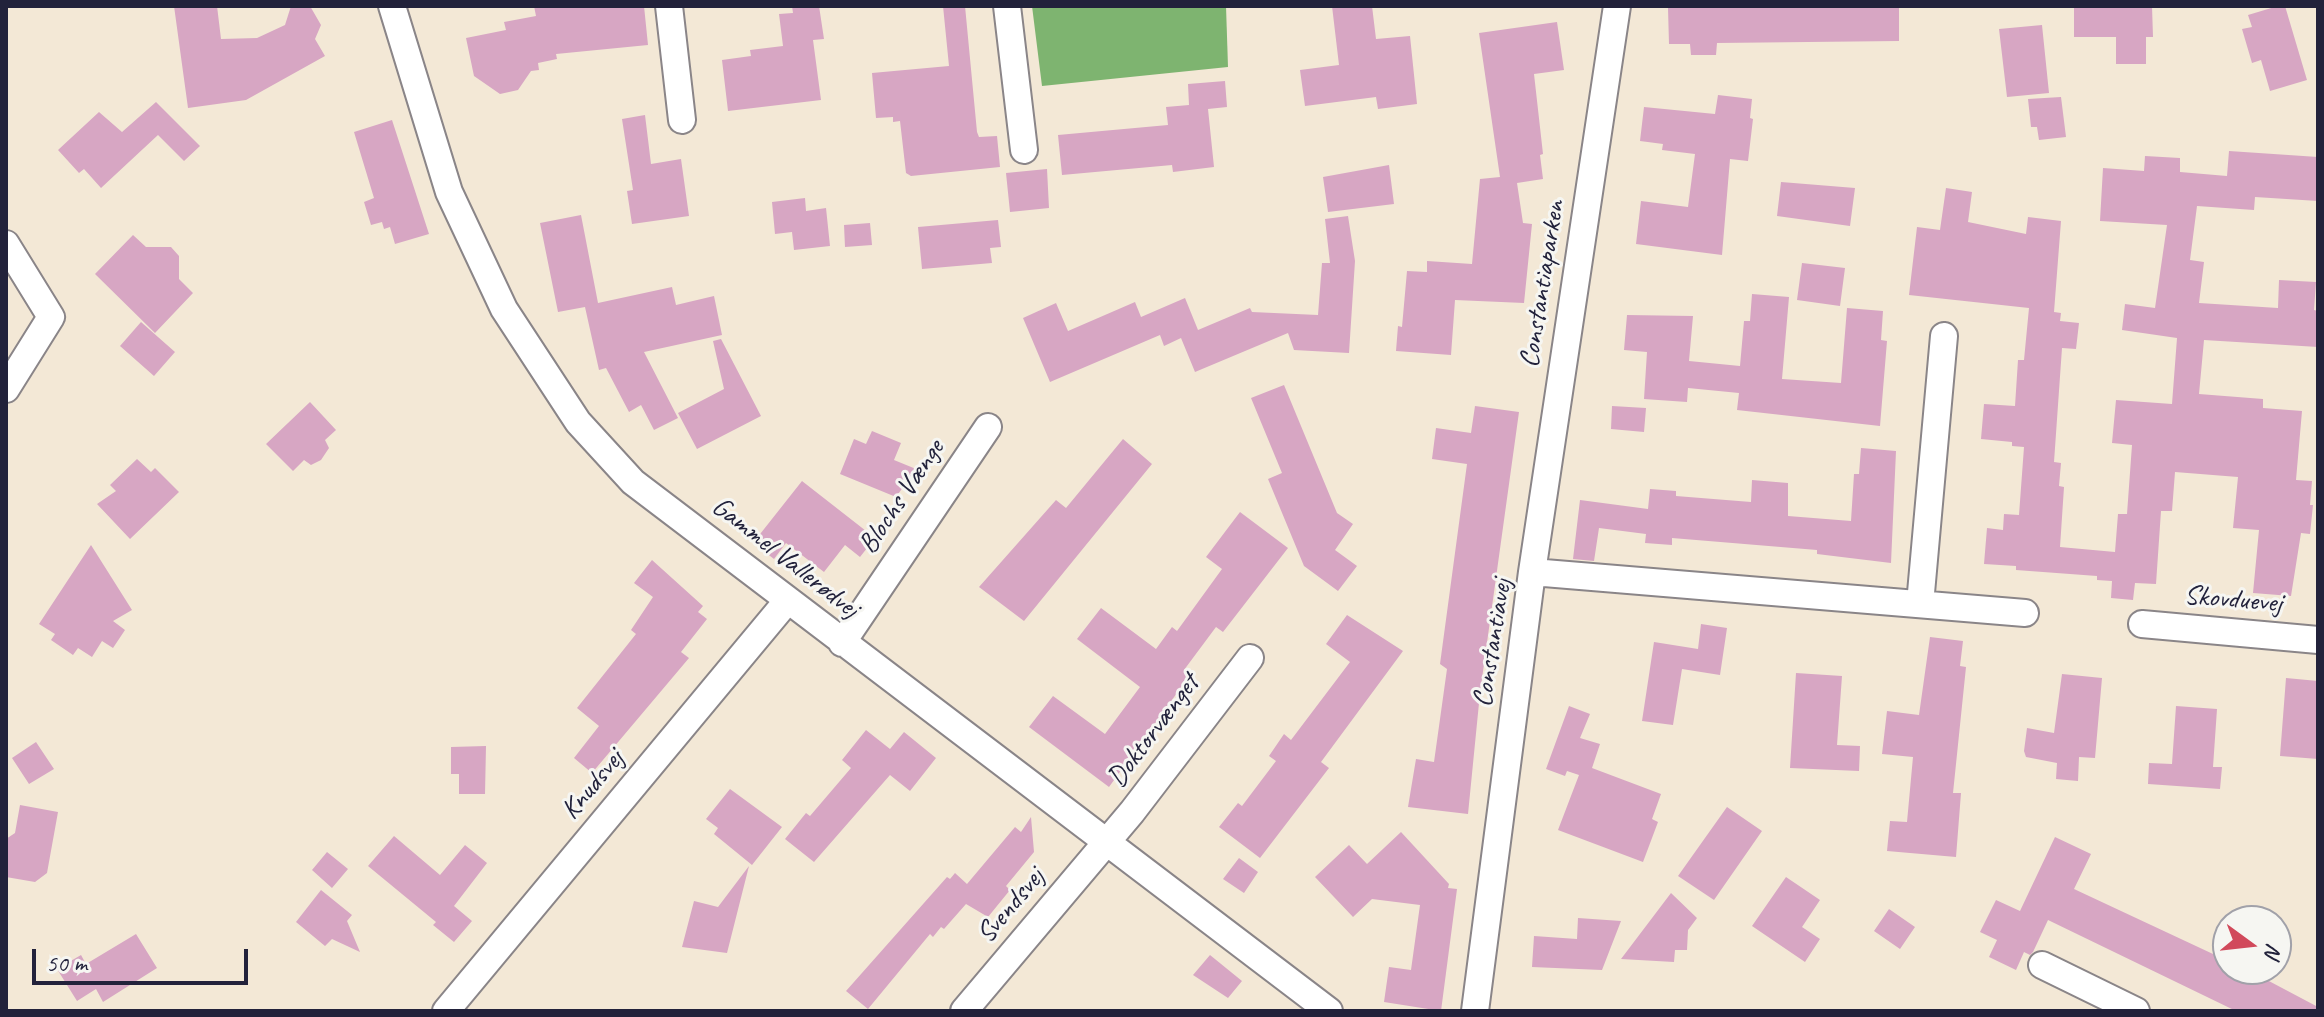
<!DOCTYPE html>
<meta charset="utf-8">
<style>
body{margin:0}
#map{position:relative;width:2324px;height:1017px;overflow:hidden;background:#f3e8d6;font-family:Caveat,sans-serif}
canvas{display:block}
.frame{position:absolute;inset:0;border:8px solid #22223b;pointer-events:none}
.north{position:absolute;left:2212px;top:905px;width:80px;height:80px;box-sizing:border-box;background:#f6f6f2;border:2px solid #a1a1a9;border-radius:50%;rotate:105deg;font-size:22px;font-weight:700;line-height:32px;text-align:center;color:#22223b}
.north::after{content:'';display:block;margin:auto;width:28px;height:36px;background:#d1495b;clip-path:polygon(50% 0,100% 100%,50% 72%,0 100%)}
.scale{position:absolute;left:32px;top:949px;width:216px;height:36px;box-sizing:border-box;border:4px solid #22223b;border-top:0;padding-left:10px;font-size:24px;line-height:28px;white-space:nowrap;color:#22223b;-webkit-text-stroke:6px #f6f6f2;paint-order:stroke}
</style>
<div id="map">
<canvas width="2324" height="1017"></canvas>
<div class="frame"></div>
<div class="north">N</div>
<div class="scale">50 m</div>
</div>
<script>
const context = document.querySelector('canvas').getContext('2d');
context.lineJoin = 'round';
function fill(path, color) {
  context.fillStyle = color;
  context.fill(path, 'evenodd');
}
function poly(rows) {
  const path = new Path2D();
  for (const r of rows) {
    path.moveTo(r[0], r[1]);
    for (let i = 2; i < r.length; i += 2) path.lineTo(r[i], r[i + 1]);
  }
  return path;
}
function stroke(path, color, width, dash) {
  context.strokeStyle = color;
  context.lineWidth = width;
  context.lineCap = dash ? 'butt' : 'round';
  context.setLineDash(dash || []);
  context.stroke(path);
}
function write(font, color, halo, rows, align = 'center') {
  context.font = font + ' Caveat,sans-serif';
  context.lineWidth = 6;
  context.setLineDash([]);
  context.textBaseline = 'middle';
  context.strokeStyle = halo;
  context.fillStyle = color;
  for (const [text, x, y, turn = 0] of rows) {
    context.save();
    context.translate(x, y);
    context.rotate((+turn || 0) * Math.PI / 180);
    context.textAlign = isNaN(turn) ? turn : align;
    if (halo) context.strokeText(text, 0, 0);
    context.fillText(text, 0, 0);
    context.restore();
  }
}
fill(poly([
 [1032,6,1226,6,1228,67,1042,86]
]), '#7eb470');
fill(poly([
 [174,6,217,6,221,39,257,38,285,25,291,6,310,6,321,25,315,39,325,56,246,100,188,108],
 [534,6,644,6,648,45,556,54,557,59,538,63,539,70,531,71,518,90,500,94,474,76,466,38,506,30,504,22,536,16],
 [792,6,819,6,824,39,813,40,821,100,728,111,722,60,751,56,750,50,783,46,779,14,793,13],
 [943,6,965,6,977,132,979,137,997,136,1000,167,911,176,906,173,900,121,893,122,893,117,876,118,872,73,949,66],
 [1332,6,1372,6,1376,39,1410,36,1417,104,1378,109,1376,97,1305,106,1300,70,1339,65],
 [1688,6,1899,6,1899,41,1717,43,1716,55,1691,55,1690,44,1669,44,1668,8],
 [2074,6,2152,6,2153,37,2146,37,2146,64,2116,64,2116,37,2074,37],
 [2278,6,2285,6,2307,80,2270,91,2261,60,2252,63,2242,29,2252,27,2248,15],
 [1557,22,1564,70,1534,74,1543,154,1540,155,1543,179,1517,183,1523,223,1532,224,1524,303,1455,300,1451,355,1396,351,1398,326,1402,327,1407,271,1427,272,1427,261,1472,264,1480,179,1500,177,1479,33],
 [2042,25,2049,93,2007,97,1999,29],
 [1225,81,1227,107,1208,109,1214,167,1173,172,1172,165,1062,175,1058,135,1168,125,1166,107,1189,105,1188,84],
 [1718,95,1752,99,1750,118,1753,119,1748,161,1730,159,1722,255,1636,244,1641,201,1688,207,1695,154,1662,150,1663,144,1640,141,1644,107,1715,114],
 [2061,97,2066,137,2039,140,2037,127,2031,127,2028,99],
 [156,102,200,146,184,161,158,135,101,188,84,169,79,173,58,150,99,112,122,132],
 [645,115,651,164,681,159,689,216,632,224,627,191,633,190,622,119],
 [392,120,429,234,395,244,390,227,384,229,382,222,371,225,364,202,374,198,354,132],
 [2229,151,2318,157,2318,201,2255,197,2254,210,2197,206,2190,260,2204,262,2199,303,2278,308,2279,280,2316,282,2314,310,2318,311,2318,347,2204,340,2199,394,2263,399,2263,408,2302,411,2296,480,2312,481,2310,505,2313,505,2310,534,2301,533,2291,596,2253,593,2259,530,2233,528,2238,477,2175,472,2172,511,2161,511,2156,584,2135,583,2133,600,2111,598,2112,581,2097,580,2097,576,2016,570,2016,566,1984,564,1987,528,2003,530,2004,514,2019,515,2024,447,2012,446,2012,442,1981,439,1984,404,2015,406,2018,360,2024,360,2029,308,1909,295,1917,227,1940,230,1946,188,1972,192,1968,222,2026,234,2028,217,2061,221,2054,312,2061,313,2060,321,2079,323,2076,349,2062,348,2054,462,2061,463,2059,486,2064,487,2060,547,2115,552,2118,514,2127,514,2132,445,2112,443,2116,400,2172,404,2177,338,2122,330,2125,304,2155,308,2167,225,2100,221,2103,168,2144,171,2145,156,2180,158,2180,172,2227,176],
 [1389,165,1394,204,1328,212,1323,177],
 [1047,169,1049,208,1010,212,1006,173],
 [1781,182,1855,188,1850,226,1777,216],
 [805,198,806,211,826,208,830,246,794,250,792,232,775,234,772,202],
 [581,215,598,303,672,287,676,305,714,296,722,335,644,352,678,418,654,430,641,405,629,412,606,368,599,370,585,307,558,312,540,223],
 [1348,216,1355,261,1349,353,1294,350,1288,333,1195,372,1181,338,1164,346,1160,335,1050,382,1023,318,1056,303,1068,331,1135,302,1141,317,1185,298,1198,330,1250,308,1252,312,1318,315,1322,263,1330,263,1325,219],
 [998,220,1001,247,990,248,992,263,922,269,918,227],
 [870,223,872,245,845,247,844,225],
 [133,235,146,247,171,247,179,256,179,279,193,293,155,333,95,274],
 [1802,263,1845,268,1840,306,1797,300],
 [1752,294,1789,297,1782,379,1841,383,1847,308,1883,311,1881,340,1887,341,1880,426,1737,410,1739,393,1688,388,1687,402,1644,399,1647,352,1624,350,1627,315,1693,316,1689,361,1740,366,1744,321,1750,321],
 [141,322,175,352,154,376,120,346],
 [721,339,761,416,697,449,678,413,724,389,713,341],
 [1284,385,1337,513,1353,524,1335,550,1357,566,1338,591,1304,566,1268,479,1282,473,1251,398],
 [310,402,336,430,325,440,329,448,321,460,311,465,304,460,293,471,266,444],
 [1475,406,1519,412,1480,693,1468,814,1408,807,1416,759,1434,762,1447,669,1440,664,1467,464,1432,459,1436,428,1471,433],
 [1612,406,1646,408,1644,432,1611,429],
 [872,431,901,443,894,460,916,469,896,497,840,474,854,439,866,444],
 [1123,439,1152,464,1024,621,979,587,1056,500,1066,508],
 [1861,448,1896,451,1891,563,1817,554,1817,550,1672,538,1672,545,1645,543,1646,534,1599,528,1594,561,1573,559,1580,500,1648,509,1650,489,1676,491,1676,496,1751,502,1752,480,1788,483,1788,516,1851,521,1854,474,1859,474],
 [137,459,151,472,155,468,179,492,130,539,97,504,116,491,110,485],
 [802,481,875,538,860,557,845,545,824,572,786,543,774,559,753,543],
 [1240,512,1288,548,1223,632,1216,627,1184,670,1190,675,1109,787,1029,727,1053,696,1105,734,1140,687,1077,639,1101,608,1156,649,1172,627,1177,631,1222,569,1206,557],
 [91,545,132,610,113,621,125,630,113,648,102,641,92,657,78,648,73,655,51,640,55,634,39,624],
 [652,560,703,606,698,612,707,619,681,652,689,658,592,773,574,758,599,726,577,708,636,634,631,630,653,597,634,583],
 [1347,615,1403,651,1321,762,1329,768,1260,858,1219,827,1238,803,1242,806,1276,761,1269,756,1284,734,1291,740,1350,662,1326,644],
 [1701,624,1727,628,1720,675,1682,669,1673,725,1642,721,1654,642,1698,649],
 [1930,637,1963,641,1960,666,1966,667,1953,793,1961,793,1956,857,1887,851,1890,821,1907,822,1913,757,1882,754,1887,711,1919,715],
 [1796,673,1842,676,1837,745,1860,746,1859,771,1790,768],
 [2062,674,2102,678,2095,758,2079,757,2078,781,2056,779,2057,763,2026,757,2024,751,2027,728,2054,733],
 [2286,678,2318,681,2318,759,2280,756],
 [1569,706,1590,714,1580,738,1600,744,1592,768,1661,794,1652,819,1658,822,1643,862,1558,830,1579,775,1567,771,1565,776,1546,769],
 [2176,706,2217,709,2213,767,2222,767,2220,789,2148,784,2149,763,2172,764],
 [866,730,890,749,904,732,936,758,910,791,890,775,814,862,785,839,806,813,810,816,851,768,842,760],
 [36,742,54,769,29,784,12,758],
 [486,746,485,794,459,794,459,774,451,774,451,747],
 [730,789,782,827,752,865,714,834,718,828,706,819],
 [20,805,58,812,47,873,35,882,6,877,6,839,15,833],
 [1727,807,1762,831,1714,900,1678,876],
 [1031,817,1034,852,1006,886,1010,890,988,917,966,904,944,929,941,927,933,937,930,934,868,1009,846,991,947,877,950,879,955,873,967,884,1015,827,1021,832],
 [1401,832,1449,884,1448,888,1457,889,1441,1011,1384,1002,1389,967,1411,970,1420,905,1372,899,1353,917,1315,877,1349,845,1367,864],
 [394,836,440,875,465,845,487,863,454,906,472,921,454,942,433,925,436,922,368,866],
 [2055,837,2091,854,2074,889,2228,961,2228,969,2272,969,2267,980,2318,1007,2318,1011,2236,1011,2048,920,2033,952,2030,955,2024,952,2016,970,1989,957,1997,940,1980,932,1996,900,2020,911],
 [327,852,348,869,332,888,312,870],
 [1239,858,1258,872,1244,893,1223,879],
 [749,866,727,953,682,947,694,901,718,907],
 [1786,877,1820,900,1802,927,1820,939,1805,962,1752,926],
 [321,890,352,915,347,921,360,952,332,939,325,946,296,922],
 [1671,893,1697,918,1688,930,1687,950,1675,950,1674,962,1621,959],
 [1889,909,1915,927,1900,949,1874,931],
 [1578,918,1621,921,1602,970,1532,967,1534,936,1577,939],
 [136,934,157,968,103,1002,96,989,77,1001,57,969,81,955,86,964],
 [1210,955,1242,981,1228,998,1193,975]
]), '#d7a6c3');
const minor = poly([
 [392,6,449,192,504,309,578,422,633,482,1329,1011],
 [669,6,682,120],
 [1007,6,1024,150],
 [6,244,51,317,6,389],
 [1532,572,1617,6],
 [1920,604,1944,336],
 [2142,624,2318,640],
 [842,643,988,427],
 [2042,965,2136,1011],
 [446,1011,788,600],
 [964,1011,1132,812,1250,658],
 [1475,1011,1532,572,2025,613]
]);
stroke(minor, '#8a8588', 30);
stroke(minor, '#fff', 26);
write('28px', '#22223b', '#f6f6f2', [
 ["Constantiaparken",1543,284,-81],
 ["Blochs Vænge",902,497,-56],
 ["Gammel Vallerødvej",785,558,38],
 ["Skovduevej",2233,600,5],
 ["Constantiavej",1493,643,-81],
 ["Doktorvænget",1154,731,-53],
 ["Knudsvej",593,785,-50],
 ["Svendsvej",1011,906,-50]
]);
</script>
